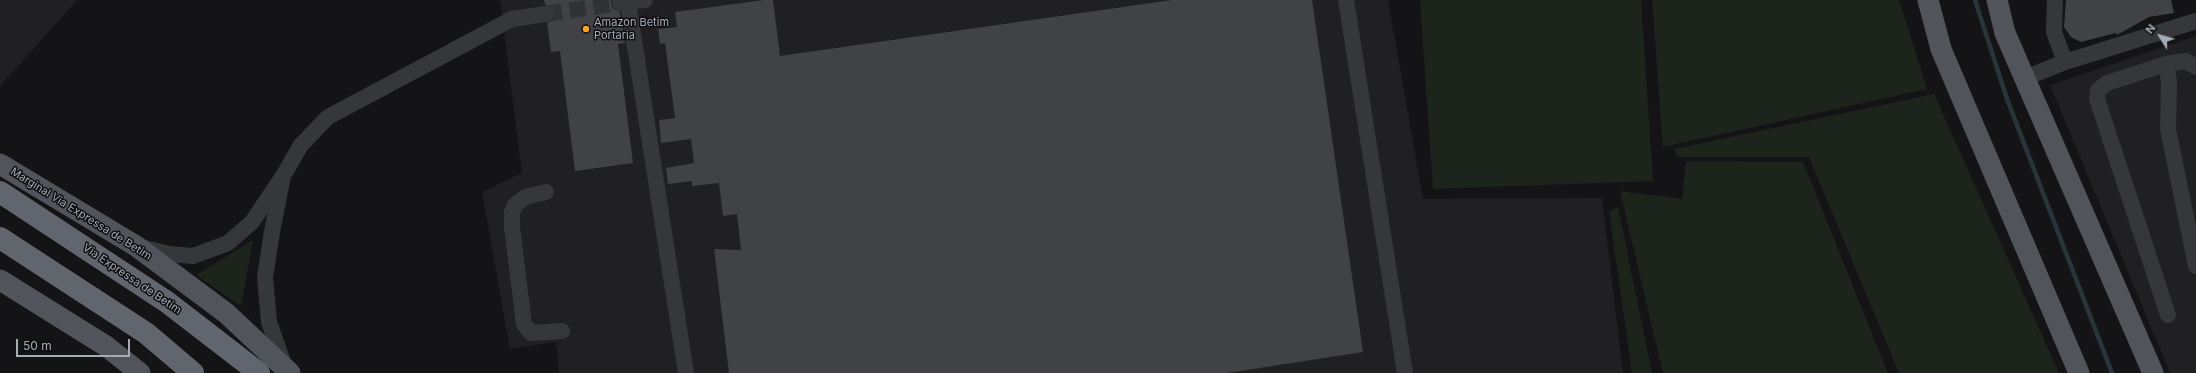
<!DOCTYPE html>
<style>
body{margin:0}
#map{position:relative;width:2196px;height:373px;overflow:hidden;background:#141416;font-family:Inter,sans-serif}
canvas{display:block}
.north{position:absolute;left:2140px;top:16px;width:40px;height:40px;-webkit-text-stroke:3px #0f0f11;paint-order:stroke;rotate:307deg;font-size:11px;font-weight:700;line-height:16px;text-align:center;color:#a5acb7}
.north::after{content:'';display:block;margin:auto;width:14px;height:18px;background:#a5acb7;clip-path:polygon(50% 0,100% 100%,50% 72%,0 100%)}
.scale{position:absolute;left:16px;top:339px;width:114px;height:18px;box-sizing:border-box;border:2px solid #a5acb7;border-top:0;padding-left:5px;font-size:12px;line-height:14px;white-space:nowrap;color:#a5acb7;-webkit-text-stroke:3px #0f0f11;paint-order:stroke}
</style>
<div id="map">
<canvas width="2196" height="373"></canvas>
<div class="north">N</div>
<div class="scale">50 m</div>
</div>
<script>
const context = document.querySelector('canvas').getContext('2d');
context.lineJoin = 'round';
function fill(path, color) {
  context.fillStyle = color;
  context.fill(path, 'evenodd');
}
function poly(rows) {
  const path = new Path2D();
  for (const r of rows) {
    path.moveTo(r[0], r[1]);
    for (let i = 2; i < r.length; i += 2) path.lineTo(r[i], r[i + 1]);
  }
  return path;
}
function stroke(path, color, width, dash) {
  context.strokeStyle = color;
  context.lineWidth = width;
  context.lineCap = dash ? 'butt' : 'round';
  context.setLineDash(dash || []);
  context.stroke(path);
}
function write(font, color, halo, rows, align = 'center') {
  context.font = font + ' Inter,sans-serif';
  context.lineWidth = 3;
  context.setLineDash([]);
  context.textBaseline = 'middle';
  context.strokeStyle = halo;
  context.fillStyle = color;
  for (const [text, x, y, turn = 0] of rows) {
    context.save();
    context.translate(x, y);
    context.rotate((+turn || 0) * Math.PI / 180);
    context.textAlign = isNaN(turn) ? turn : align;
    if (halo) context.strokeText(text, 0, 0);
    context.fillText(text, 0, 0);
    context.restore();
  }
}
fill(poly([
 [0,0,77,0,0,86],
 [500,0,1388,0,1423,199,1602,198,1623,373,559,373,556,342,510,349,482,192,522,173],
 [2196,36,2196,373,2170,373,2050,85]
]), '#202023');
fill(poly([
 [1420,0,1641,0,1653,181,1433,189],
 [1652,0,1899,0,1927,89,1663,147],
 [1934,94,2059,373,1899,373,1809,157,1677,157,1674,149],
 [1686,161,1803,162,1888,373,1663,373,1620,191,1682,199],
 [1618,207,1652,373,1632,373,1609,212],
 [253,240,241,306,196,275]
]), '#1c241c');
stroke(poly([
 [1975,0,2007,99,2112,373]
]), '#2a353b', 4.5);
fill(poly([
 [544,0,611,0,612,8,620,12,625,43,618,44,633,163,575,171,560,51,551,52,547,23,555,18,555,12,553,8,545,5],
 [764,0,773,0,780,56,1172,0,1312,0,1363,352,1227,373,729,373,714,249,741,250,737,214,723,216,719,183,692,186,692,181,668,184,666,168,694,163,691,139,661,143,659,120,675,118,665,43,660,44,658,29,677,27,675,12],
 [2066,0,2171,0,2174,13,2149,17,2117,35,2116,33,2081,42,2071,37,2064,27]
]), '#404246');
stroke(poly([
 [546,14,620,3]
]), '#313236', 16, [16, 8]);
stroke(poly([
 [1346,0,1405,373],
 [2055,0,2054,32,2065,62],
 [628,2,686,373],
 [620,3,645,0],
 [2166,64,2107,83,2098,90,2097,99,2168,315],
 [2196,67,2186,61,2166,64,2169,81,2168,129,2196,266],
 [2025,78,2065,62,2196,21],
 [283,176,301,145,328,117,512,19,546,14],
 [546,192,525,197,515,205,512,212,512,227,524,324,531,333,562,331],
 [141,247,169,254,193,256,228,243,252,222,283,176,272,232,265,277,269,322,284,365]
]), '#35373b', 16);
stroke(poly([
 [1928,0,1941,49,2079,373],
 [1997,0,2005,33,2153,373],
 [0,164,136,246,226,313,290,373],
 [0,280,106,346,140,373]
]), '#51545b', 21);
stroke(poly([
 [0,192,167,302,259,373],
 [0,238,146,333,193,373]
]), '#61656d', 22);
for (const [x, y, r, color] of [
 [586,29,4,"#fda226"]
]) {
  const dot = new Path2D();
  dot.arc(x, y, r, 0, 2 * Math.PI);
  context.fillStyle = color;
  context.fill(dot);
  stroke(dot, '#0f0f11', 1.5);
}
write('11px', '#a5acb7', '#0f0f11', [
 ["Amazon Betim",594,23],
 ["Portaria",594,36]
], 'left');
write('11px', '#a5acb7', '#0f0f11', [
 ["Marginal Via Expressa de Betim",81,214,32],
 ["Via Expressa de Betim",132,279,34]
]);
</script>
